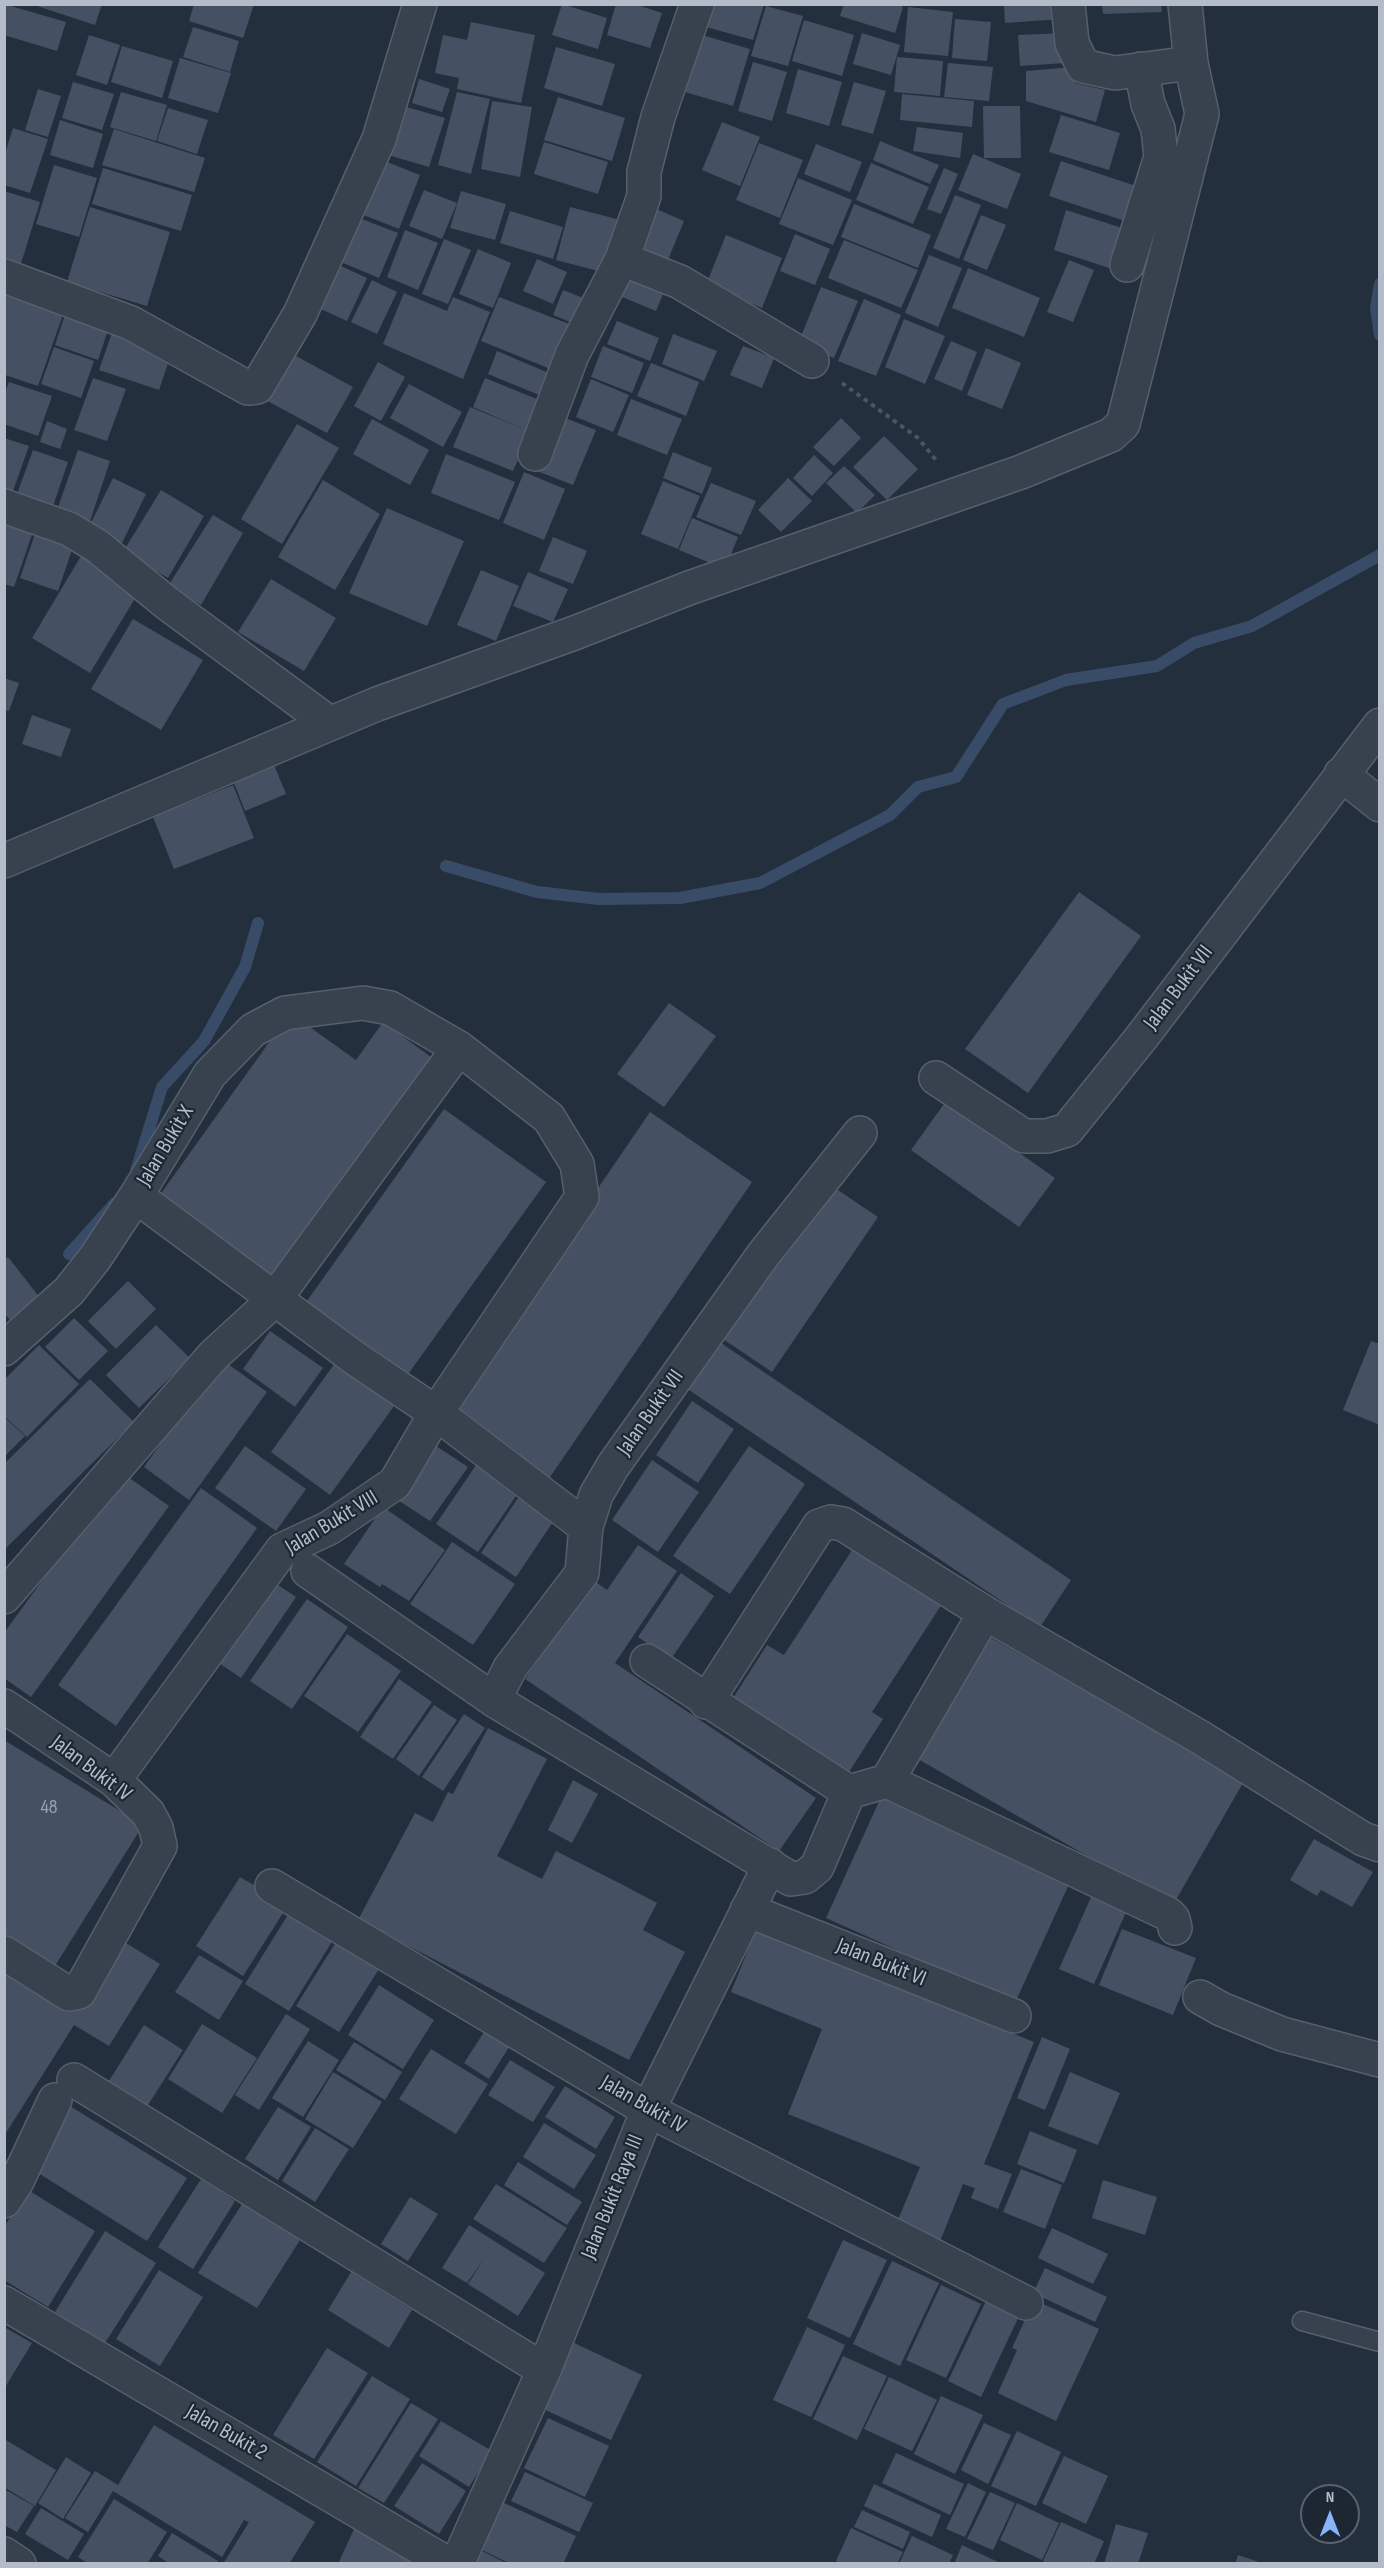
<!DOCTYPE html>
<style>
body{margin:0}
#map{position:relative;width:1384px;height:2568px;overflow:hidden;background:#242f3e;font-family:"Sofia Sans Condensed",sans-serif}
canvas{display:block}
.frame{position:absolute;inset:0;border:6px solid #b4bcc9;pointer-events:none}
.north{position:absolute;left:1300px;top:2484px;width:60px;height:60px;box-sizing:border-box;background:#1d2633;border:2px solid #59626f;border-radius:50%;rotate:0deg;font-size:16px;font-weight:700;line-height:24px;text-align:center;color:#b4bcc9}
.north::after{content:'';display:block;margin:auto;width:21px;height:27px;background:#8ab4f8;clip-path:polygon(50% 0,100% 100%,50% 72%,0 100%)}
</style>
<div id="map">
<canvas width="1384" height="2568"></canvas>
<div class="frame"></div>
<div class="north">N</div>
</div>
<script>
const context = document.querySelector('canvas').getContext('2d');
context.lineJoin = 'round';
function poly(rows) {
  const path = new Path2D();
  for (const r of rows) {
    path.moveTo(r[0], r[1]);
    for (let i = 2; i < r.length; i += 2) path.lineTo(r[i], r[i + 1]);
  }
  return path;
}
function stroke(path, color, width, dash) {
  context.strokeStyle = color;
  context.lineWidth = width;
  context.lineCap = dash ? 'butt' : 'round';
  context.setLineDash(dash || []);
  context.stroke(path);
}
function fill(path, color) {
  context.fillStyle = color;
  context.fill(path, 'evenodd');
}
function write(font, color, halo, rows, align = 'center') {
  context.font = font + ' "Sofia Sans Condensed",sans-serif';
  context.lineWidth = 4.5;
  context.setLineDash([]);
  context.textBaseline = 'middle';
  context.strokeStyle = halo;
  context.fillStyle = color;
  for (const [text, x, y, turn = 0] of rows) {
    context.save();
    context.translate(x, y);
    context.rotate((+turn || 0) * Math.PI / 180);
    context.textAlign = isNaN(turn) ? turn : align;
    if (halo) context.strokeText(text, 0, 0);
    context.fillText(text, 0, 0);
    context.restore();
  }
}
stroke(poly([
 [1380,284,1376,308,1380,335],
 [446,866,537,892,599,899,680,898,760,883,890,815,918,787,956,777,1003,704,1066,680,1157,666,1194,643,1252,626,1380,555],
 [136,1171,162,1087,204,1041,245,967,258,923],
 [69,1254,115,1203]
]), '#394c67', 12);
fill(poly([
 [4,4,66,22,57,51,4,35],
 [31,4,102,4,95,25],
 [194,4,254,4,243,38,189,21],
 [562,4,607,18,598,49,552,35],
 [616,4,634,4,662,13,650,48,607,35],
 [713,4,764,4,753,40,706,27],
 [844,4,896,4,903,7,895,33,840,16],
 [1004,4,1060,4,1061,19,1005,23],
 [1102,4,1161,4,1162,12,1103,14],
 [766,6,803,16,788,66,751,56],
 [908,7,953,12,948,56,904,52],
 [955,19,991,22,987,61,952,58],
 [804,20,854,35,842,76,792,61],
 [471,22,535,35,521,103,457,89,459,78,435,73,443,35,467,40],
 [193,27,239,41,230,72,183,57],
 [695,33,750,49,733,106,678,90],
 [862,33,900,45,891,75,853,64],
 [1063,33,1065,63,1020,66,1018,35],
 [89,35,120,45,107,85,76,75],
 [122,46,173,61,162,98,111,82],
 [556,47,615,64,602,106,544,88],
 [897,57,943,61,940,96,894,92],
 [180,58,231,73,218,113,168,98],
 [753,62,787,72,772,121,738,111],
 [948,63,993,67,989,101,944,97],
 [1073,67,1075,83,1105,90,1096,122,1026,101,1026,71],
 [798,69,842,82,829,126,786,113],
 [419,79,450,89,442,112,412,103],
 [73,82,114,94,102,130,62,118],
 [854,82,886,91,873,134,841,125],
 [38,89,61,96,48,137,25,130],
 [121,92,167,105,156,141,110,127],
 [457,92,490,99,471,174,438,165],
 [902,94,974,101,972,127,900,120],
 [558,97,625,118,612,161,544,140],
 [492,101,532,107,520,177,481,169],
 [403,106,445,118,429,167,388,155],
 [983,106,1020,106,1021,158,984,158],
 [168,108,208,120,197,154,157,141],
 [1061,115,1120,133,1109,170,1049,152],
 [60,120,103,134,93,168,50,155],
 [722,122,760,137,740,186,702,170],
 [917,127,963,133,960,158,913,151],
 [13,128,48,139,30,193,4,185,4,157],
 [114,129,205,158,194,192,102,165],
 [880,141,939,165,930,184,873,160],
 [544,142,608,162,598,194,534,174],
 [759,143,803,160,780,218,736,200],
 [816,144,862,162,850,192,804,174],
 [973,154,1021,174,1007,209,958,190],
 [382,160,420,175,399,229,361,214],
 [1061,161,1136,186,1125,221,1049,196],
 [871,163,929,187,913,224,856,200],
 [54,165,97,178,79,237,36,224],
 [103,168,192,195,181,231,92,204],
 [944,168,958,174,941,214,927,209],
 [798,178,852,200,833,245,779,224],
 [424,190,457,203,442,239,409,226],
 [4,191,40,202,19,270,4,266],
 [461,191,506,204,495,240,450,228],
 [955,195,981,205,959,259,933,248],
 [854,204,931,235,918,268,841,237],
 [647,205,684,221,667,262,630,247],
 [90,207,170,232,147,306,67,282],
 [570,207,624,221,610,274,556,260],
 [1066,210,1122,228,1109,268,1054,250],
 [510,211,563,227,553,259,500,243],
 [981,215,1006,225,987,270,963,260],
 [354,216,398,233,379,278,336,260],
 [405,230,438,243,418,290,387,277],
 [795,234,830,249,815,285,780,271],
 [726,235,782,258,762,308,706,285],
 [444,239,471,250,448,304,422,294],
 [844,240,918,270,901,308,828,278],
 [478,249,511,263,493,308,459,294],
 [929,255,962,268,938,327,905,313],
 [537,259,567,272,553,304,523,291],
 [1069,260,1094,270,1073,322,1047,312],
 [332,262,367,278,347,321,312,305],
 [626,265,668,282,656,311,615,294],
 [968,268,1040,298,1024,337,952,308],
 [372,280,397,292,377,334,351,322],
 [10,284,67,303,38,386,5,375,5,301],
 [821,287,858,301,834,358,798,344],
 [563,290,586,299,575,324,553,315],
 [404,293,447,311,453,297,490,312,463,379,383,344],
 [499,297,577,327,558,372,481,341],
 [864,299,901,315,876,376,838,361],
 [68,306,111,321,98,360,55,345],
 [904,319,945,336,925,384,885,367],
 [617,321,659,338,650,361,607,344],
 [114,327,173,348,159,390,99,370],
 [673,334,717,351,704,381,662,364],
 [951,341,977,352,962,391,934,379],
 [603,346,644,363,632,393,591,377],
 [743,346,774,358,762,388,730,375],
 [54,347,94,361,81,398,41,384],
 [986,348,1021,363,1002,409,967,395],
 [285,350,353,387,327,433,260,397],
 [497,351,558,377,549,399,488,374],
 [378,362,405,377,381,421,354,406],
 [651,363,699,382,686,416,637,396],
 [93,378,126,389,107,441,74,430],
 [485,378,544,402,513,471,453,447,470,407,526,430,473,407],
 [591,379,629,395,613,432,576,417],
 [9,382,52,396,38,436,4,424,4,395],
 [409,384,462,412,443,447,390,418],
 [631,399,682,419,667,455,617,435],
 [560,416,596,430,573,485,537,471],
 [841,418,861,438,834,466,813,447],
 [372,419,429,450,410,485,353,454],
 [47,421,67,429,60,449,40,442],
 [297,424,339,448,282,544,241,519],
 [884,436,918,469,887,500,853,467],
 [4,438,29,446,13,491,4,488],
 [33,450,68,462,53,506,17,494],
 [78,450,110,461,88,527,55,516],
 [673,452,712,468,702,494,663,478],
 [446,454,515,482,499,520,431,493],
 [814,455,833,473,812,496,793,478],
 [844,466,875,495,857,513,826,483],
 [524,472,565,489,544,540,503,523],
 [113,478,146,494,121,545,88,529],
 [788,478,812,501,781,532,758,510],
 [323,480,380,514,335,590,278,557],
 [663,481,700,496,678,549,641,534],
 [711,483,756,501,741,535,696,517],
 [161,490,204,516,168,578,123,552],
 [387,508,464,541,427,626,349,593],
 [4,515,36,523,14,587,4,584],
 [213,515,243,533,201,605,168,586],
 [692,518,738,537,725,569,679,550],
 [38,525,76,538,58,591,20,578],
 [553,537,587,551,573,584,539,571],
 [81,556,140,590,90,673,32,638],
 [481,570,519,586,496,641,457,625],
 [528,572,568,589,553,622,513,606],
 [271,579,336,618,304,671,238,632],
 [133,619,203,660,161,730,91,689],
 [4,678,19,683,9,711,4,710],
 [32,715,71,729,61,757,22,744],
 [274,765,286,794,245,811,234,783],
 [233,785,254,838,174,869,153,817],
 [1079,892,1141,936,1028,1093,965,1049],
 [669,1003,716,1036,664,1107,617,1074],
 [290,1013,356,1060,383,1022,435,1060,270,1289,152,1206],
 [946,1101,1055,1178,1019,1227,911,1150],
 [444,1109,546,1182,401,1384,299,1312],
 [650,1112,752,1182,548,1480,446,1411],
 [826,1182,878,1217,772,1372,720,1337],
 [8,1257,44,1303,15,1326,4,1313,4,1260],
 [128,1281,156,1309,116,1349,88,1321],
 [74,1318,108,1351,79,1380,45,1347],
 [156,1325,190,1358,139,1408,106,1375],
 [270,1331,323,1368,295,1407,243,1369],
 [718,1341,1071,1580,1040,1627,686,1388],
 [1371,1341,1380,1344,1380,1425,1343,1410],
 [39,1345,79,1384,27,1437,4,1416,4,1380],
 [221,1359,267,1392,189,1500,144,1467],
 [335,1363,394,1406,330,1495,271,1452],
 [90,1379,134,1422,4,1550,4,1464],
 [692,1401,734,1429,698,1483,656,1455],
 [4,1417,25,1436,4,1457],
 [427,1440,468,1467,430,1521,390,1495],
 [245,1446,306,1489,276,1531,215,1488],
 [749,1446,805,1484,730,1594,673,1556],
 [652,1460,699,1492,658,1552,612,1520],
 [476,1465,518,1493,478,1552,436,1524],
 [121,1472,169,1506,31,1697,4,1678,4,1633],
 [201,1488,257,1528,116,1726,58,1685],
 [520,1495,555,1519,516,1577,481,1553],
 [383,1507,445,1550,409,1601,382,1584,380,1587,344,1564],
 [452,1542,515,1584,473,1645,410,1604],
 [638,1545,677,1571,615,1663,816,1798,779,1851,525,1679,593,1580,607,1590],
 [854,1547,942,1604,872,1712,883,1719,849,1772,733,1698,767,1645,784,1655],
 [681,1573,714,1596,671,1659,638,1637],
 [266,1577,296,1597,241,1678,210,1657],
 [307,1599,348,1627,292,1709,250,1681],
 [347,1634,401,1671,358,1732,304,1696],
 [988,1636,1244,1781,1173,1905,918,1759],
 [399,1679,432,1702,393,1759,360,1737],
 [434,1705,457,1720,419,1776,396,1759],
 [464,1714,485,1728,443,1791,422,1777],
 [488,1728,547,1759,497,1856,542,1879,556,1851,625,1886,657,1903,643,1930,685,1952,629,2060,358,1920,415,1813,433,1822,448,1792,453,1794],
 [4,1740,143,1825,55,1966,4,1935],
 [573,1780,598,1794,572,1843,548,1830],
 [881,1797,1070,1882,1015,2003,826,1918],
 [1314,1839,1373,1872,1352,1907,1321,1890,1317,1896,1290,1880],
 [240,1877,288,1905,243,1976,196,1946],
 [1092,1895,1127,1910,1094,1984,1059,1969],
 [289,1913,333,1940,289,2011,245,1984],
 [1122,1929,1196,1958,1173,2015,1099,1985],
 [756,1930,1034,2042,984,2164,1012,2174,998,2209,971,2198,975,2188,963,2184,939,2244,895,2227,920,2167,788,2114,822,2029,731,1992],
 [336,1942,379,1969,339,2032,296,2006],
 [126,1943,160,1964,109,2046,74,2025,4,2136,4,1959,84,2009],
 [199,1955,243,1981,219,2020,175,1992],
 [379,1985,434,2020,403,2069,348,2035],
 [286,2014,310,2029,259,2110,235,2095],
 [202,2024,257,2058,222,2113,168,2079],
 [144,2025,183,2050,148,2105,109,2081],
 [484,2032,509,2047,489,2079,464,2063],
 [1042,2037,1070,2049,1045,2110,1017,2098],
 [308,2041,339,2060,303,2117,272,2098],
 [354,2042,402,2072,385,2100,336,2070],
 [431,2049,488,2084,456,2134,399,2099],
 [510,2060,555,2087,533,2122,488,2095],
 [333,2072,382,2102,353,2148,305,2119],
 [1070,2072,1120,2093,1098,2145,1048,2126],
 [565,2086,615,2117,596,2149,545,2117],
 [65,2103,187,2178,147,2241,27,2166],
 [278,2107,311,2127,278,2180,245,2159],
 [544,2123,596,2155,574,2189,523,2157],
 [315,2128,349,2149,315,2202,282,2181],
 [1030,2131,1077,2150,1064,2183,1017,2164],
 [518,2162,582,2202,567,2225,504,2185],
 [1021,2169,1062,2185,1045,2229,1003,2212],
 [201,2179,235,2201,193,2269,158,2247],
 [1103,2180,1157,2197,1145,2235,1092,2218],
 [496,2184,567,2228,544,2263,473,2219],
 [28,2190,95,2231,48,2307,4,2280,4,2227],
 [410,2197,438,2214,408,2261,381,2244],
 [242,2204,300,2240,257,2308,198,2273],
 [469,2225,545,2273,518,2316,468,2284,484,2259,467,2283,442,2268],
 [1052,2228,1108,2254,1093,2284,1038,2258],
 [105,2231,156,2263,105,2343,55,2312],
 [843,2240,887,2260,850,2338,807,2318],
 [892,2261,939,2283,900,2366,853,2344],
 [1045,2268,1107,2297,1095,2322,1033,2293],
 [159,2270,203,2297,160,2366,116,2339],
 [351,2272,412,2310,389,2348,328,2310],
 [941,2285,981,2304,946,2378,906,2360],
 [1034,2300,1099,2329,1056,2421,998,2393,1017,2350,1012,2348],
 [986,2301,1019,2316,981,2397,948,2381],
 [4,2327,32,2343,4,2389],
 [807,2327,845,2345,811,2417,773,2400],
 [570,2341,642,2375,611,2440,539,2407],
 [327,2348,368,2373,314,2459,273,2435],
 [843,2356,887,2376,857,2440,813,2419],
 [372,2376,410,2399,356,2486,317,2462],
 [889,2377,937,2400,912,2451,864,2429],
 [941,2396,983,2415,955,2474,914,2454],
 [411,2403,438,2419,384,2503,358,2488],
 [548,2418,609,2446,585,2497,524,2468],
 [441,2421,492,2451,469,2487,419,2456],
 [984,2423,1011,2435,988,2484,961,2470],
 [154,2425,315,2522,289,2564,223,2564,249,2522,244,2520,222,2557,113,2491,88,2532,65,2518,95,2471,118,2485],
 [1017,2431,1061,2452,1036,2506,991,2486],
 [4,2439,56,2470,35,2506,4,2487],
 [896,2453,964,2484,950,2515,882,2483],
 [1064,2456,1108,2476,1086,2524,1042,2503],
 [66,2457,91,2473,63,2519,38,2503],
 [422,2463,466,2491,439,2534,394,2506],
 [525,2472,593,2503,579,2532,511,2501],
 [968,2483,986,2492,965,2537,946,2529],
 [874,2484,941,2515,932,2537,864,2506],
 [4,2489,34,2506,17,2532,4,2525],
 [990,2492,1015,2503,993,2550,967,2539],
 [114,2499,167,2532,147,2564,89,2564,78,2557],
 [502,2502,576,2536,563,2564,511,2564,480,2549],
 [1017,2503,1059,2523,1042,2560,1000,2540],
 [41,2508,84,2534,68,2560,25,2534],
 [862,2510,910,2532,903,2549,854,2527],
 [1061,2522,1104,2541,1094,2564,1049,2564,1043,2561],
 [1116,2524,1148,2533,1138,2564,1104,2564],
 [355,2527,415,2553,411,2564,338,2564],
 [851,2528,903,2552,897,2564,841,2564,836,2561],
 [172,2533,218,2561,217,2564,170,2564,158,2556],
 [912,2536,953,2555,949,2564,899,2564],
 [962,2545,998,2562,997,2564,954,2564],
 [480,2550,508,2564,474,2564],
 [1238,2555,1262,2563,1262,2564,1235,2564]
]), '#455162');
const service = poly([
 [1302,2321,1380,2342]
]);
const minor = poly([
 [1068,4,1072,43,1083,66,1115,73,1191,63],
 [622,259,680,282,812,361],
 [1127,265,1161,157,1158,129,1148,104,1141,69],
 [4,276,131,323,248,388,257,387,300,314,379,139,420,4],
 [535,454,572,355,622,259,644,196,644,172,658,117,697,4],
 [4,506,69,529,97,546,168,604,329,723],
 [1341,774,1380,805],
 [4,861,377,704,577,632,689,588,1021,472,1111,435,1123,424,1202,114,1191,63,1185,4],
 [936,1078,1024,1136,1047,1136,1067,1130,1141,1038,1380,725],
 [136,1196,356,1359,436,1413,586,1527],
 [4,1349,69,1291,95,1258,136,1196,210,1074,253,1030,285,1013,363,1003,390,1008,459,1048,549,1118,577,1164,582,1197,436,1413,395,1483,329,1528,282,1550,114,1780],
 [308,1571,494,1700],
 [4,1597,213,1356,274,1300,459,1048],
 [647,1661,849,1792,887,1781,985,1613],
 [706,1702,819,1526,831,1522,843,1524,985,1613,1198,1736,1363,1839,1380,1845],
 [4,1706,114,1780,148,1813,156,1828,160,1846,79,1992,69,1994,4,1953],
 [887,1781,1168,1914,1173,1919,1175,1928],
 [849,1792,817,1867,805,1877,791,1879,494,1700,510,1668,582,1573,586,1527,596,1495,613,1466,763,1255,860,1133],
 [272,1886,648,2110,1026,2303],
 [747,1910,1014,2016],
 [1200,1997,1221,2009,1282,2034,1380,2060],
 [74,2080,544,2370],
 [4,2201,17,2181,55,2100],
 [4,2303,448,2564],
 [4,2554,19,2564],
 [457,2564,544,2370,648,2110,770,1865]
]);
stroke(service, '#565f6c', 21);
stroke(minor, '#565f6c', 36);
stroke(poly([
 [842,383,918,438,936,460]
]), '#44595c', 4, [4.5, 4.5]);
stroke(service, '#38414e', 18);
stroke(minor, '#38414e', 33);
write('20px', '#98a1af', null, [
 ["48",49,1808]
]);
write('22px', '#b4bcc9', '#1d2633', [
 ["Jalan Bukit VII",1179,988,-53],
 ["Jalan Bukit X",166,1146,-59],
 ["Jalan Bukit VII",651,1413,-55],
 ["Jalan Bukit VIII",332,1523,-31],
 ["Jalan Bukit IV",91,1769,37],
 ["Jalan Bukit VI",881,1963,22],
 ["Jalan Bukit IV",643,2105,30],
 ["Jalan Bukit Raya III",613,2197,-68],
 ["Jalan Bukit 2",226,2433,30]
]);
</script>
